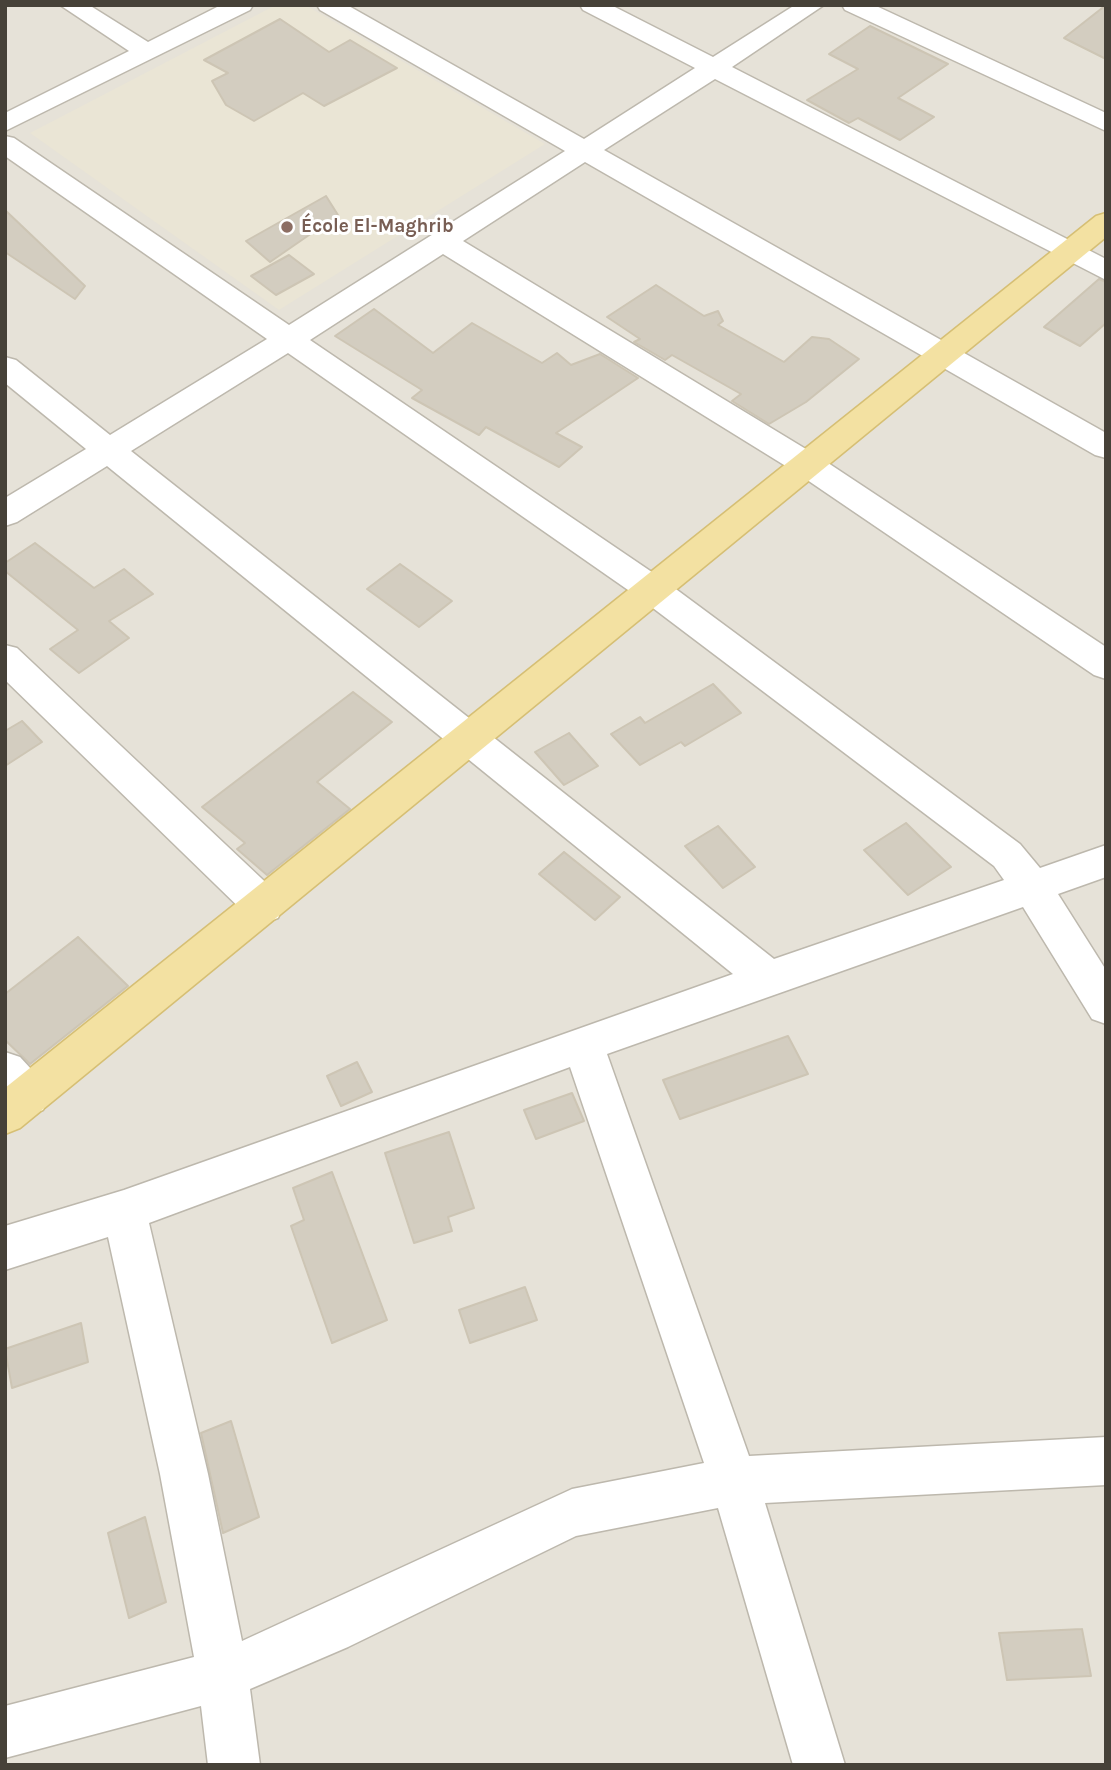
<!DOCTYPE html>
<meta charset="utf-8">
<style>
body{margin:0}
#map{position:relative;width:1111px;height:1770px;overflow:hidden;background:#f3f0e9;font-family:Karla,sans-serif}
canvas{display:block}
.frame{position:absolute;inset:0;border:7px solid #464138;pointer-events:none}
</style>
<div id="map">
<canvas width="1111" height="1770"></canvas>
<div class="frame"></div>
</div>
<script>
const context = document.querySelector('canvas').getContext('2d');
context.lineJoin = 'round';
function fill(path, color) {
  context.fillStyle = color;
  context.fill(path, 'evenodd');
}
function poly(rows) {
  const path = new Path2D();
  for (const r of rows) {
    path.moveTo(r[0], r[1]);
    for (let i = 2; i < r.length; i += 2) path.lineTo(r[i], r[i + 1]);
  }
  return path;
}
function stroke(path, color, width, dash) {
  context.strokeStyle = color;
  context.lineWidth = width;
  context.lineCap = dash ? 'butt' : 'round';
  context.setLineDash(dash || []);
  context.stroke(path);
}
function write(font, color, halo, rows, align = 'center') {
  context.font = font + ' Karla,sans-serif';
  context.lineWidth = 6;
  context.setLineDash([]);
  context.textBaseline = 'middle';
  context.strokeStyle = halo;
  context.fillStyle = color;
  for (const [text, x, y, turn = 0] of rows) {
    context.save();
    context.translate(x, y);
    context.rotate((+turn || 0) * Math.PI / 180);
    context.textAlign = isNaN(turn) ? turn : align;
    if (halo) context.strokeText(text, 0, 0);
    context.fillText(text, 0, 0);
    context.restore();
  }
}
fill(poly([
 [5,5,1106,5,1106,1765,5,1765]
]), '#e6e2d8');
fill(poly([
 [276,5,305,5,545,144,279,310,30,133]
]), '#eae5d5');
const building = poly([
 [1106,5,1106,59,1064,38,1106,5],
 [280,19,329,52,350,40,397,68,324,106,303,93,254,121,226,105,212,81,228,73,204,60,280,19],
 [870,26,948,64,898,98,934,117,900,140,858,118,849,123,807,100,858,69,829,54,870,26],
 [326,196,338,215,270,262,246,241,326,196],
 [5,210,85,286,75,299,5,252,5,210],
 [289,255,314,274,276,295,251,276,289,255],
 [1099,279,1106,282,1106,323,1080,346,1044,327,1099,279],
 [656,285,704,316,718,311,723,321,718,325,784,362,812,337,829,339,859,359,806,402,769,424,732,401,741,394,672,355,665,360,634,342,640,339,607,317,656,285],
 [374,309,433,353,472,323,542,363,557,353,571,365,600,354,638,378,556,433,582,447,559,467,486,427,479,435,412,398,422,390,335,336,374,309],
 [35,543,94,588,124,569,153,594,109,621,129,638,79,673,50,649,78,630,5,571,5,563,35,543],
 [400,564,452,601,419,627,367,589,400,564],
 [713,684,741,713,685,746,681,742,640,765,611,734,640,717,645,723,713,684],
 [353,692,392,722,317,782,350,809,267,875,237,849,245,843,202,807,353,692],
 [22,721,42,742,5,766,5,731,22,721],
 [569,733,598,766,564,785,535,752,569,733],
 [906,823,951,867,908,895,864,850,906,823],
 [718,826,755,867,723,888,685,846,718,826],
 [564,852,620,897,595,920,539,874,564,852],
 [78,937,128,986,30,1064,5,1040,5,994,78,937],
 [788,1036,808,1074,680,1119,663,1080,788,1036],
 [357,1062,372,1092,341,1106,327,1076,357,1062],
 [572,1093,584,1121,536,1139,524,1110,572,1093],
 [449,1132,474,1208,448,1217,452,1231,414,1243,385,1153,449,1132],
 [332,1172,387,1320,332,1343,291,1226,304,1220,293,1188,332,1172],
 [525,1287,537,1320,470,1343,459,1310,525,1287],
 [81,1323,88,1362,12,1388,5,1349,81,1323],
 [231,1421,259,1517,223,1533,201,1433,231,1421],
 [145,1517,166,1602,129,1618,108,1533,145,1517],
 [1082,1629,1091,1676,1007,1680,999,1633,1082,1629]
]);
fill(building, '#d3cdc0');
stroke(building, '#cdc5b4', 2);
const minor = poly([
 [60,5,89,5,148,42,221,5,253,5,250,10,5,131,5,113,129,51,60,5],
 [317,5,347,5,584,139,695,68,583,10,580,5,611,5,713,57,795,5,824,5,732,67,1106,259,1106,280,715,79,604,150,1106,433,1106,458,1095,455,585,162,463,241,819,457,1106,647,1106,679,1094,675,797,473,443,254,310,340,665,581,1020,844,1040,868,1106,845,1106,877,1058,894,1106,970,1106,1024,1092,1019,1023,907,607,1054,749,1456,1106,1437,1106,1485,765,1503,845,1765,793,1765,718,1508,576,1536,348,1647,250,1689,260,1765,208,1765,201,1706,5,1758,5,1706,194,1657,160,1474,108,1237,5,1270,5,1226,124,1190,733,974,107,466,17,522,5,526,5,498,86,449,5,383,5,357,16,360,110,435,267,339,5,156,5,136,14,138,289,325,565,151,320,10,317,5],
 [288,353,641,599,994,866,1004,880,774,959,131,451,288,353],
 [570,1067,704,1463,572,1489,242,1641,208,1474,149,1223,570,1067],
 [842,5,874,5,1106,113,1106,131,845,10,842,5],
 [5,645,17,648,278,894,283,906,278,918,264,923,250,918,5,680,5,645],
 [5,1052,20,1057,43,1082,49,1096,43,1110,28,1115,13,1110,5,1101,5,1052]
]);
const major = poly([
 [1106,213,1106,237,20,1128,5,1134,5,1088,1096,216,1106,213]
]);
stroke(minor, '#bdb8ad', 3);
stroke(major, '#d6bf74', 3);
fill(minor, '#fff');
fill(major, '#f3e1a2');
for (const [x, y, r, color] of [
 [287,227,7,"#8d6e63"]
]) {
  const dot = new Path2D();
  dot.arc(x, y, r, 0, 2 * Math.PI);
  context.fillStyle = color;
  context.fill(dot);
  stroke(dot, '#fff', 2.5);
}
write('bold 19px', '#785e54', '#fff', [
 ["École El-Maghrib",301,227]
], 'left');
</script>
